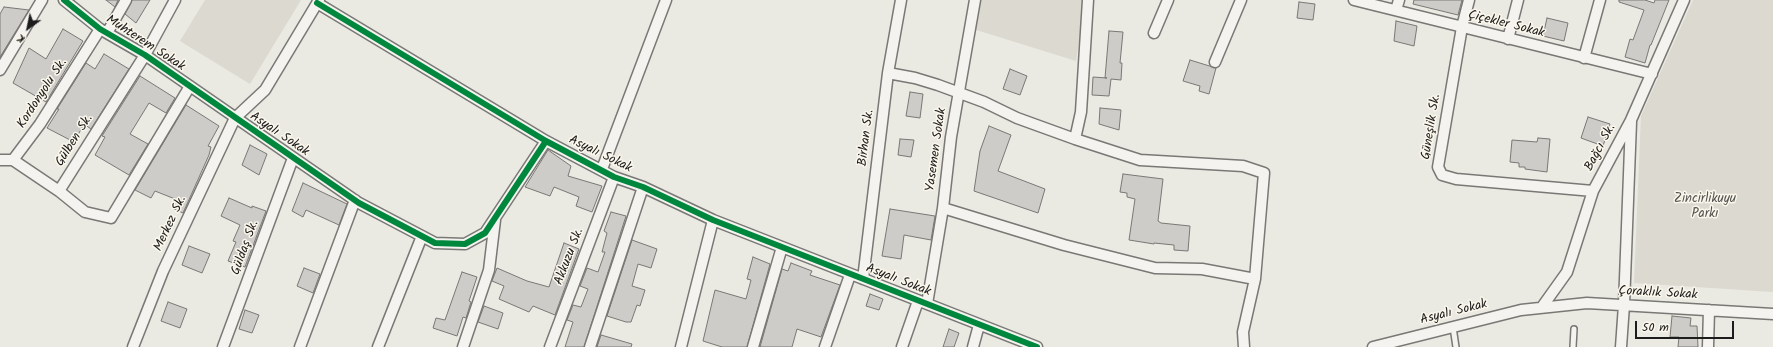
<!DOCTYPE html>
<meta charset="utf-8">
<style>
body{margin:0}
#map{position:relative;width:1773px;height:347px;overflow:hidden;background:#eae9e2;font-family:Kalam,sans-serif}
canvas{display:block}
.north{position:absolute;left:8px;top:8px;width:40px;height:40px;-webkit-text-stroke:3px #fbf7ec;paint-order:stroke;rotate:213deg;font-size:11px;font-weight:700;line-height:16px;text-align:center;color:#1c1c1c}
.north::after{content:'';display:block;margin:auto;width:14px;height:18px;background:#1c1c1c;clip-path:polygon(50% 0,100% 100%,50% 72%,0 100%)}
.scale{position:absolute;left:1635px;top:321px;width:99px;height:18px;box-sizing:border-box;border:2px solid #1c1c1c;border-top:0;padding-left:5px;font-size:12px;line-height:14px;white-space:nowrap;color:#1c1c1c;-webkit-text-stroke:3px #fbf7ec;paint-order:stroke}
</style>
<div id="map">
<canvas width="1773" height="347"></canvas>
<div class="north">K</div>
<div class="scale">50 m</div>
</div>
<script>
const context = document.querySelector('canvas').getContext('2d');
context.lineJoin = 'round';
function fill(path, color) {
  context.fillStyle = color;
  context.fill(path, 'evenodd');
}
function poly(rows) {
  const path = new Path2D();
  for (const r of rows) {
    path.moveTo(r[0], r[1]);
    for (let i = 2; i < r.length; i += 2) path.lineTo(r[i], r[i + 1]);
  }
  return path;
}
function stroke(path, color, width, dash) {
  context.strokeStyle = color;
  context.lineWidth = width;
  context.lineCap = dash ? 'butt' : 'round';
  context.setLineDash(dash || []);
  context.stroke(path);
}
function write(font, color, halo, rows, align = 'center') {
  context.font = font + ' Kalam,sans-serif';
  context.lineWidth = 3;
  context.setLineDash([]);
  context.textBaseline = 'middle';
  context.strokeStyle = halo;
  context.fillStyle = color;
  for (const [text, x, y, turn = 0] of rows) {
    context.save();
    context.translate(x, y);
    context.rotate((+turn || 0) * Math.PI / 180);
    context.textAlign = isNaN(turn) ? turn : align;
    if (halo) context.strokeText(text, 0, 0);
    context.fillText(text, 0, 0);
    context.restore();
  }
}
fill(poly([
 [205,0,301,0,250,84,180,41],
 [975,0,1085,0,1076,61,970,28],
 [1693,0,1773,0,1773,292,1634,283,1641,116]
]), '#dbd9d0');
const building = poly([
 [106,0,118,0,115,7,106,0],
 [132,0,150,0,136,23,125,14,132,0],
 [1414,0,1462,0,1458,15,1413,4,1414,0],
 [1619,0,1645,0,1654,3,1655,0,1669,0,1651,45,1650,45,1645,63,1625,57,1630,39,1633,40,1644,10,1619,2,1619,0],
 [1299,2,1315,4,1313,20,1297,18,1299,2],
 [4,7,29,10,0,57,0,14,4,7],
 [1547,18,1568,23,1564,41,1543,36,1547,18],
 [1396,21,1417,26,1414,46,1394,41,1396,21],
 [63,29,83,41,46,102,13,83,29,48,46,59,63,29],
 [1109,31,1123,32,1120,63,1122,63,1121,80,1111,79,1109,96,1092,95,1093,77,1107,78,1105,78,1109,31],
 [104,54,129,69,91,129,84,124,74,142,47,128,59,109,57,109,86,63,95,69,104,54],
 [1190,60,1216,68,1209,94,1199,91,1200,86,1183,81,1190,60],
 [1010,69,1027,76,1020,95,1003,89,1010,69],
 [140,76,175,98,166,113,149,103,130,134,148,144,129,175,95,155,105,137,102,136,140,76],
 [910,92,923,94,920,118,906,116,910,92],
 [186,105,219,126,208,146,211,147,209,155,183,213,172,208,175,199,155,191,151,198,135,190,186,105],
 [1100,108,1121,110,1119,130,1099,124,1100,108],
 [1588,117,1610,124,1603,146,1581,138,1588,117],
 [989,126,1011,135,998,171,1045,189,1038,213,974,191,980,151,989,126],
 [1538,138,1550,139,1547,172,1525,169,1525,167,1519,167,1519,163,1510,162,1512,140,1537,142,1538,138],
 [900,139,914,140,911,157,898,155,900,139],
 [250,145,267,154,259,175,242,165,250,145],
 [548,150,571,166,568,176,602,186,592,212,576,206,579,197,554,187,550,196,525,187,548,150],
 [1123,174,1163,179,1158,221,1161,223,1190,226,1188,251,1174,250,1174,245,1154,243,1154,244,1129,240,1135,199,1127,197,1127,193,1120,192,1123,174],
 [303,183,347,204,339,225,306,210,303,217,292,211,303,183],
 [229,198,252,208,252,206,266,211,245,267,228,261,236,242,233,241,240,225,221,216,229,198],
 [890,209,935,216,931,240,904,235,901,259,882,256,890,209],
 [611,212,626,216,584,347,565,347,573,322,567,320,573,305,581,307,588,289,580,286,587,268,598,272,605,252,602,252,607,233,604,231,611,212],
 [632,240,657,249,651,268,638,264,632,286,645,290,640,306,637,305,631,322,626,322,607,316,632,240],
 [564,243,579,249,555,315,533,306,529,312,499,299,504,286,492,281,497,268,527,281,549,287,564,243],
 [189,246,210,254,202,273,182,265,189,246],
 [753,257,770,264,747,347,722,347,703,341,715,290,746,299,751,280,747,279,753,257],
 [791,263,812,271,810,275,840,285,821,337,797,329,792,347,760,347,782,269,788,271,791,263],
 [304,268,320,274,313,293,297,286,304,268],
 [462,272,477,277,469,301,471,302,466,318,463,317,457,336,433,328,436,318,445,320,462,272],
 [870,294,883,299,879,310,866,306,870,294],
 [168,302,187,309,180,328,161,321,168,302],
 [484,306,503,313,498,329,478,322,484,306],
 [245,310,259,315,252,333,239,329,245,310],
 [1672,316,1691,318,1690,326,1697,326,1698,347,1678,347,1679,337,1670,337,1672,316],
 [949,329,959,333,954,347,943,347,949,329],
 [601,335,632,344,631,347,597,347,601,335]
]);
fill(building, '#cdccc8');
stroke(building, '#797875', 1);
const service = poly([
 [1453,327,1456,347],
 [1573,347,1574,329]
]);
const minor = poly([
 [64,0,100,29,145,55,359,203,435,243,465,244,485,233,546,141],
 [175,0,145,55,59,191,85,212,111,218,190,86],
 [1354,0,1652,74],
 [1469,0,1462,27,1438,167,1442,175,1456,179,1593,191],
 [317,3,546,141,614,177,643,187,713,220,1037,347],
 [1396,10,1399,0],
 [107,33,126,0],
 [1154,33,1168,0],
 [1508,39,1518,0],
 [1584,58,1600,0],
 [1215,62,1241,0],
 [0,70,42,0],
 [888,73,915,78,938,85,984,102,1017,118,1075,139,1081,112,1088,0],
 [1075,139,1140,160,1243,166,1264,173,1255,279,1243,332,1244,347],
 [0,160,13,160],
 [13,160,40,124,100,29],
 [13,160,59,191],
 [602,169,666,0],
 [943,208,1064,245,1155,268,1202,269,1255,279],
 [863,279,888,73,901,0],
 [927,304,943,208,951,137,975,0],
 [1542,307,1567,272,1593,191,1631,120,1684,0],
 [133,347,163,271,235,118,265,90,319,0],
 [223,347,293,158],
 [300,347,355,200],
 [378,347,422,236],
 [463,347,489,270,495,220],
 [550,347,614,177],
 [590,347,643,187],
 [681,347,713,220],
 [753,347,782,247],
 [825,347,850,275],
 [902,347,918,301],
 [973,347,979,325],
 [1373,347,1521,310,1587,303,1773,314],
 [1621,347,1624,305,1631,122],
 [1708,347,1709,310]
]);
stroke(service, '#797875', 8);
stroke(minor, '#797875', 13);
stroke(service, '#f4f3ef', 5);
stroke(minor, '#f4f3ef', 10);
stroke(poly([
 [64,0,100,29,145,55,359,203,435,243,465,244,485,233,546,141],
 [317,3,546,141,614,177,643,187,713,220,1037,347]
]), '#00873e', 6);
write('13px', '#1c1c1c', '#fbf7ec', [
 ["Çiçekler Sokak",1506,25,14],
 ["Muhterem Sokak",145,44,33],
 ["Kordonyolu Sk.",43,94,-57],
 ["Güneşlik Sk.",1432,127,-81],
 ["Asyalı Sokak",279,135,34],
 ["Birhan Sk.",867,138,-83],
 ["Gülben Sk.",75,141,-58],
 ["Bağcı Sk.",1601,148,-62],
 ["Yasemen Sokak",937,150,-82],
 ["Asyalı Sokak",600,155,26],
 ["Merkez Sk.",171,224,-65],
 ["Güldaş Sk.",246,248,-70],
 ["Akkuzu Sk.",570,257,-69],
 ["Asyalı Sokak",898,281,21],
 ["Çoraklık Sokak",1658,294,3],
 ["Asyalı Sokak",1454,313,-14]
]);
write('13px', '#51514e', '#fbf7ec', [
 ["Zincirlikuyu",1705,200],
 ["Parkı",1705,215]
]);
</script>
